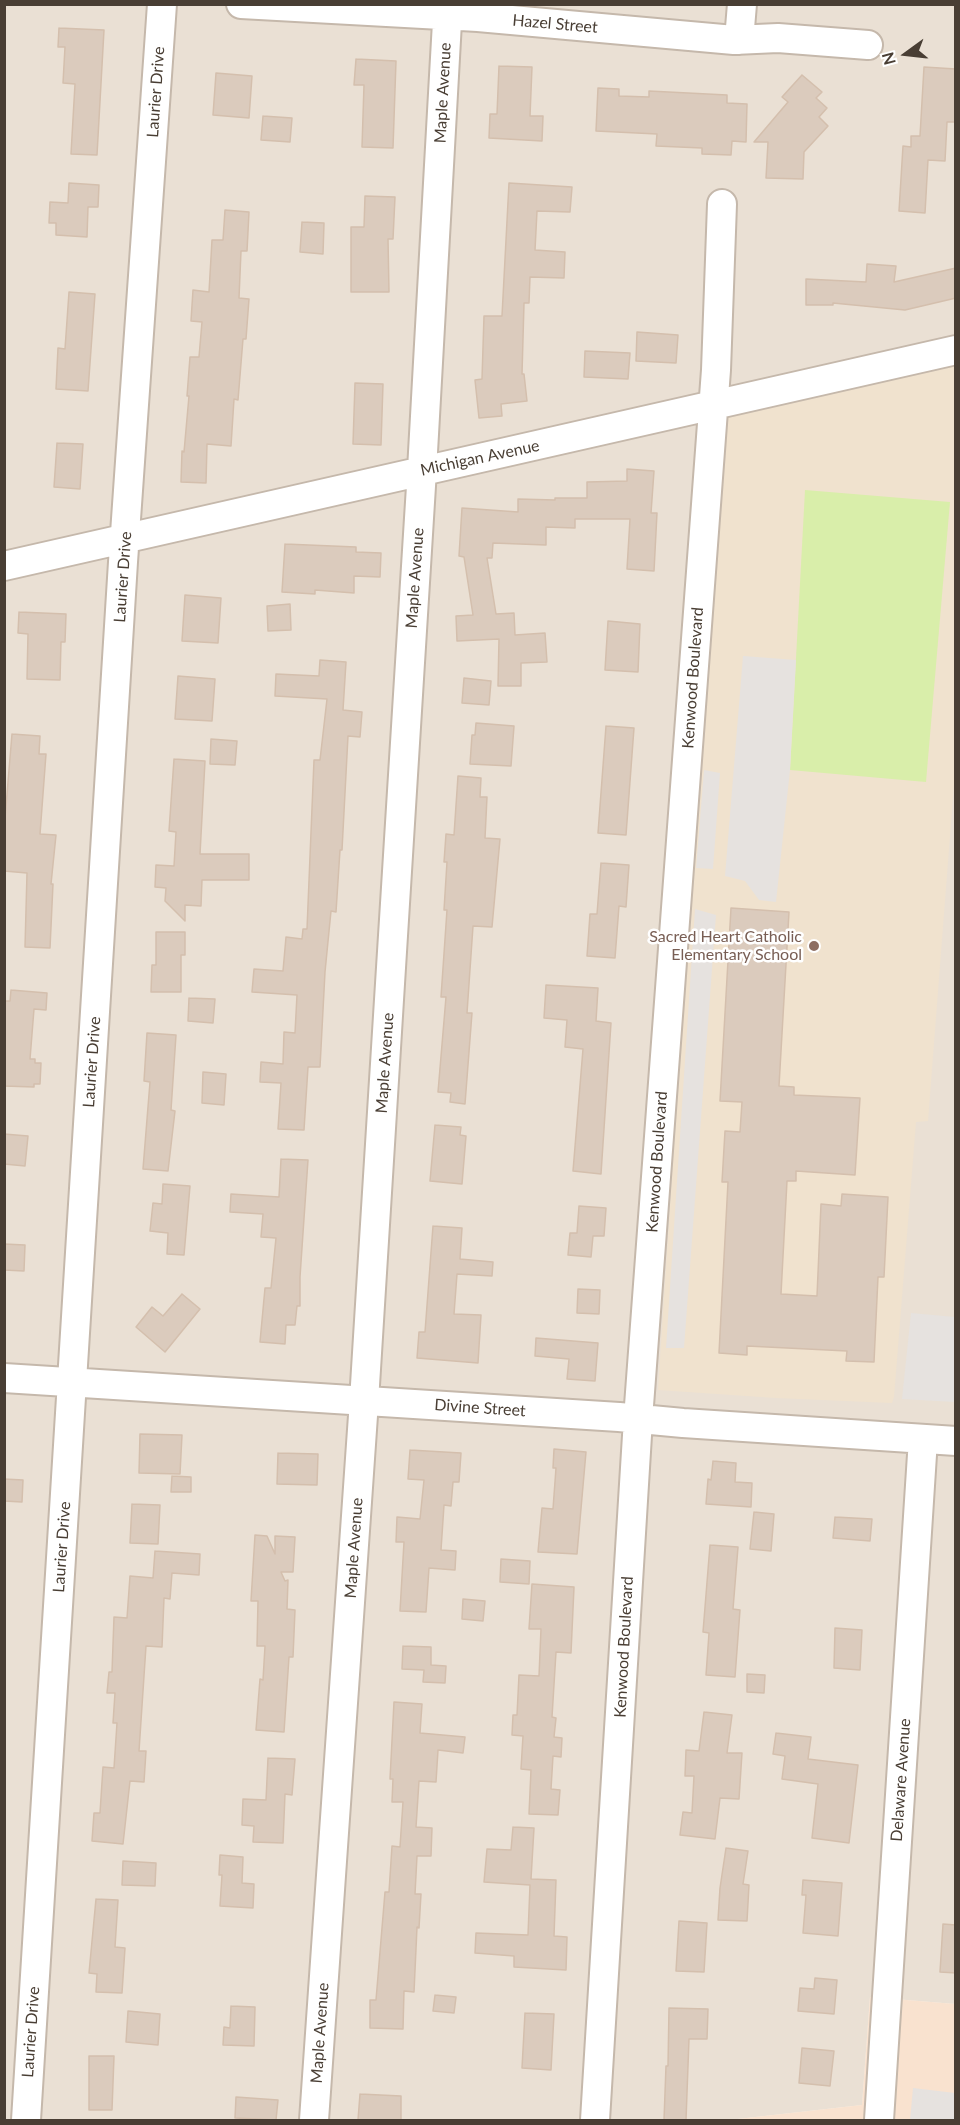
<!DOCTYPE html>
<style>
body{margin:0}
#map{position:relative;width:960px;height:2125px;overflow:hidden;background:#f5efe6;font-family:Lato,sans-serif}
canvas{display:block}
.frame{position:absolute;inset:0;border:6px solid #493e34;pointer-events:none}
.north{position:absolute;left:876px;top:24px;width:60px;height:60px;-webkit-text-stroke:4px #fff;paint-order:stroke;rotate:255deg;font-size:16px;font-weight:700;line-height:24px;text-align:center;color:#493e34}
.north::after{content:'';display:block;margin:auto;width:21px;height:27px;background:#493e34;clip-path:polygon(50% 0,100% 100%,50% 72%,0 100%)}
</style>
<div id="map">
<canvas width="960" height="2125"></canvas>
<div class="frame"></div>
<div class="north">N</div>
</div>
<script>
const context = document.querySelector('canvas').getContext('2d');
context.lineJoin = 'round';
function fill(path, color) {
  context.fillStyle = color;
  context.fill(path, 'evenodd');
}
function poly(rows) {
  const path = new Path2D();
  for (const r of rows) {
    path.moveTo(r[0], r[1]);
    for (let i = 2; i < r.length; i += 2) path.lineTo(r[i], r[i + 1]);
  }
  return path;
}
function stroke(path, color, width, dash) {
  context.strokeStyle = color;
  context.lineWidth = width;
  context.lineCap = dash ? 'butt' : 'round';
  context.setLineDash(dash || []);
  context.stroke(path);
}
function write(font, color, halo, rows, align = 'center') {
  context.font = font + ' Lato,sans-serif';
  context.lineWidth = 5;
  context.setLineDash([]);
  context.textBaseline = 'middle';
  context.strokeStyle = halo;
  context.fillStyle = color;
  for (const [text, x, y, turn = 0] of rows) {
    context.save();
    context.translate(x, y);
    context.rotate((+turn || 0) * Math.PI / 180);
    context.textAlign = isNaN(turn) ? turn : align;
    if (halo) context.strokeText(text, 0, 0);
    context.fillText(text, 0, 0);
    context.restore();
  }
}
fill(poly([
 [5,5,955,5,955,2004,870,1997,862,2105,729,2120,5,2120]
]), '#eae0d4');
fill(poly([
 [870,1997,955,2004,955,2120,729,2120,862,2105]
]), '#f9e2cf');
fill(poly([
 [955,361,955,771,928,1121,916,1122,894,1397,892,1403,776,1398,658,1390,720,440,724,422,733,413]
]), '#f0e2ce');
fill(poly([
 [805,490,950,502,926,782,790,770]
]), '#d9eeaa');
fill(poly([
 [743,656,796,660,790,770,776,902,759,900,745,881,725,876],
 [704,770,720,773,713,869,696,868],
 [695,909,716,915,684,1348,666,1348],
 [911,1313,955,1317,955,1402,902,1399],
 [913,2088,955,2093,955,2120,910,2120]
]), '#e6e2df');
const building = poly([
 [59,28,104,30,97,155,71,154,75,84,63,83,65,47,58,47,59,28],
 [356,59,396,61,393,148,362,147,364,85,354,85,356,59],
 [499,66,532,67,530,116,543,116,542,141,489,138,490,114,497,114,499,66],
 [924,67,956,69,956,122,947,122,945,161,928,160,925,213,899,211,903,146,911,147,911,136,920,136,924,67],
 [216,73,252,76,249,118,213,115,216,73],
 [802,75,822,92,816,98,827,108,819,117,828,126,804,152,803,179,766,178,768,142,754,142,788,102,782,97,802,75],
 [598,88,619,89,619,96,649,97,649,91,727,95,727,103,747,104,746,142,732,141,731,155,702,154,702,148,656,146,657,134,596,131,598,88],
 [263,116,292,118,290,142,261,140,263,116],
 [69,183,99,185,98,207,88,207,87,237,56,235,56,223,49,223,50,202,68,203,69,183],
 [509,183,572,187,570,212,537,211,535,250,565,252,564,278,530,277,529,303,524,303,522,374,524,374,527,401,501,404,502,416,479,418,475,380,482,379,484,316,502,316,509,183],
 [365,196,395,197,393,239,388,239,389,292,351,292,351,227,364,227,365,196],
 [225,210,249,212,247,251,241,251,239,298,249,299,246,339,243,339,238,400,234,399,231,446,207,444,206,483,181,482,182,451,184,452,189,396,187,396,190,357,199,357,202,322,191,321,193,290,209,292,212,240,223,240,225,210],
 [302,222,324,223,323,254,300,252,302,222],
 [867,264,896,266,894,282,956,268,956,298,905,310,833,303,833,305,806,305,806,279,866,282,867,264],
 [69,292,95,294,88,391,56,389,58,348,65,349,69,292],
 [637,332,678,335,676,363,636,361,637,332],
 [585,351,630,353,628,379,584,377,585,351],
 [355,383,383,384,381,445,353,444,355,383],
 [57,443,83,444,80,489,54,487,57,443],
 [627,469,654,471,651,513,657,513,654,571,627,569,630,519,575,519,575,528,546,527,546,545,493,543,492,558,487,558,496,614,514,613,515,635,545,633,547,662,521,663,521,686,498,686,499,639,457,641,456,616,473,615,464,557,459,556,462,508,518,512,518,499,555,500,555,498,587,498,587,482,627,481,627,469],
 [285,544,356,547,356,552,381,553,380,577,354,576,354,593,315,590,315,594,282,592,285,544],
 [185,595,221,598,218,643,182,641,185,595],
 [290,604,291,630,268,631,267,606,290,604],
 [19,612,66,614,65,642,61,642,60,680,27,679,28,634,18,633,19,612],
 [608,621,640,624,638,672,605,670,608,621],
 [320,660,346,662,343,710,362,712,360,737,348,736,342,850,340,850,336,912,331,911,325,972,320,1067,308,1067,304,1130,278,1129,281,1083,260,1082,261,1062,283,1064,284,1032,295,1033,297,995,252,992,254,969,283,971,286,937,302,939,303,929,307,929,314,760,320,760,327,699,275,696,276,674,319,676,320,660],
 [178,676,215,679,212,721,175,719,178,676],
 [464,678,491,681,489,705,462,703,464,678],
 [476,723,514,726,511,766,470,764,472,735,475,735,476,723],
 [606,726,634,728,626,835,598,833,606,726],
 [12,734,40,736,39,754,46,754,40,834,56,835,51,884,53,884,50,948,25,947,27,873,4,871,4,830,12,734],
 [211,739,237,741,235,765,210,764,211,739],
 [174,759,205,761,200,854,249,854,249,880,202,880,201,906,185,905,185,921,165,901,166,888,155,887,156,865,174,866,176,832,169,831,174,759],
 [458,776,481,778,480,797,487,797,485,838,500,839,492,927,473,926,467,1013,472,1013,465,1104,450,1102,451,1093,438,1092,446,997,441,997,447,910,444,910,447,862,444,862,446,834,454,835,458,776],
 [601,863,629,865,626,907,619,906,615,958,587,956,590,914,597,914,601,863],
 [731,908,789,912,779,1086,794,1087,794,1095,860,1098,855,1175,796,1171,796,1181,787,1181,781,1294,817,1296,821,1204,841,1206,842,1194,888,1197,884,1277,878,1277,874,1362,846,1361,847,1351,747,1346,747,1355,719,1353,728,1182,722,1182,725,1131,740,1132,742,1102,720,1101,731,908],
 [156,932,185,932,185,955,181,955,181,992,151,992,152,965,156,965,156,932],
 [546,985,598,988,596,1021,611,1023,601,1174,573,1171,583,1049,565,1047,567,1020,544,1018,546,985],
 [11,990,47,993,46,1010,34,1009,30,1059,35,1059,35,1063,41,1063,40,1084,34,1084,34,1087,4,1086,4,1001,10,1001,11,990],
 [189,998,215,999,213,1023,188,1021,189,998],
 [147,1033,176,1035,171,1110,175,1111,168,1171,143,1169,150,1082,144,1081,147,1033],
 [203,1072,226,1074,224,1105,202,1103,203,1072],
 [435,1125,461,1127,460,1135,466,1136,462,1184,430,1181,435,1125],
 [4,1134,28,1136,25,1166,4,1164,4,1134],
 [281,1159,308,1160,300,1277,300,1306,297,1306,295,1325,286,1325,285,1344,260,1342,265,1288,271,1288,276,1238,261,1237,263,1214,230,1212,231,1194,279,1197,281,1159],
 [163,1184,190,1186,184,1255,167,1254,168,1233,150,1231,153,1203,162,1204,163,1184],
 [579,1206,606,1208,604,1236,593,1236,591,1257,568,1255,570,1233,577,1233,579,1206],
 [433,1226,462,1228,460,1259,493,1262,492,1276,457,1274,454,1314,481,1315,478,1363,417,1358,419,1332,425,1332,433,1226],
 [4,1244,25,1245,24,1271,4,1270,4,1244],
 [578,1289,600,1290,599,1314,577,1313,578,1289],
 [182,1294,200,1309,165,1352,136,1327,152,1307,163,1316,182,1294],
 [536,1338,598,1343,595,1381,567,1379,569,1359,535,1356,536,1338],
 [140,1434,182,1435,180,1474,139,1473,140,1434],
 [554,1449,586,1452,577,1554,538,1552,542,1508,553,1509,556,1468,553,1468,554,1449],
 [410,1450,461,1453,459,1482,453,1482,451,1506,444,1505,441,1550,456,1551,455,1570,429,1568,426,1612,400,1611,404,1542,396,1542,397,1517,420,1519,424,1480,408,1479,410,1450],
 [278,1453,318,1454,317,1485,277,1484,278,1453],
 [713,1461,736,1463,735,1482,752,1483,751,1507,706,1504,708,1479,711,1480,713,1461],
 [172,1476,191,1477,191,1492,171,1492,172,1476],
 [4,1479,23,1480,22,1502,4,1501,4,1479],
 [132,1504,160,1505,158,1544,130,1543,132,1504],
 [754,1512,774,1514,771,1551,750,1549,754,1512],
 [835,1517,872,1519,870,1541,833,1538,835,1517],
 [255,1535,267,1536,275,1554,275,1536,295,1537,293,1572,281,1572,285,1581,288,1580,287,1609,295,1610,293,1657,289,1657,284,1732,256,1730,260,1679,263,1680,265,1646,257,1646,258,1601,251,1601,255,1535],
 [710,1545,738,1547,733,1609,740,1610,735,1677,706,1675,709,1633,703,1632,710,1545],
 [155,1551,200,1554,199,1575,172,1573,170,1599,164,1598,162,1647,146,1646,139,1751,146,1751,144,1782,130,1781,123,1844,92,1841,94,1813,100,1813,103,1767,114,1768,117,1723,113,1723,115,1693,107,1693,109,1672,112,1672,114,1617,127,1618,130,1576,153,1578,155,1551],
 [501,1559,530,1561,529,1584,500,1582,501,1559],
 [532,1584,574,1587,571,1653,556,1652,552,1717,556,1718,554,1737,562,1738,561,1757,553,1756,551,1789,560,1790,558,1815,529,1814,531,1770,521,1769,523,1736,512,1735,513,1715,517,1715,519,1675,539,1676,541,1629,529,1629,532,1584],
 [463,1599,485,1601,483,1621,462,1619,463,1599],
 [835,1628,862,1630,860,1670,834,1668,835,1628],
 [403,1646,431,1647,431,1665,446,1666,445,1683,423,1682,424,1670,402,1669,403,1646],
 [747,1674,765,1675,764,1693,747,1692,747,1674],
 [394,1702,422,1704,420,1733,465,1737,463,1753,438,1750,436,1782,419,1781,416,1827,432,1828,431,1856,417,1856,415,1894,421,1894,419,1928,417,1927,414,1992,404,1991,403,2029,370,2028,370,2000,376,2000,385,1892,389,1892,392,1846,400,1847,403,1802,392,1802,393,1779,390,1779,394,1702],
 [704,1712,732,1715,727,1753,742,1753,739,1799,720,1798,715,1839,680,1835,683,1812,692,1813,694,1776,685,1776,686,1750,699,1751,704,1712],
 [776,1733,811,1737,808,1759,858,1765,849,1843,812,1838,818,1784,782,1779,785,1756,773,1754,776,1733],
 [268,1758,295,1759,292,1795,285,1794,283,1843,253,1842,254,1826,242,1825,243,1799,266,1800,268,1758],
 [513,1827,534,1828,531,1879,556,1880,554,1936,567,1937,566,1970,514,1967,514,1956,475,1953,476,1933,528,1935,530,1885,484,1882,487,1849,511,1850,513,1827],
 [726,1848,748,1851,743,1884,749,1885,747,1921,718,1920,720,1888,726,1848],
 [220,1855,243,1857,242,1883,254,1884,253,1908,220,1906,222,1875,219,1875,220,1855],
 [123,1861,156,1863,155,1886,122,1885,123,1861],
 [803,1880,842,1883,838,1936,803,1933,806,1895,802,1895,803,1880],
 [96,1899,118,1900,115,1947,125,1948,122,1993,96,1992,97,1974,89,1973,96,1899],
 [679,1921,707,1923,704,1972,676,1971,679,1921],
 [943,1924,956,1925,956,1973,940,1972,943,1924],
 [815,1978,837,1980,834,2014,798,2011,800,1988,814,1989,815,1978],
 [435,1995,456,1997,454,2013,433,2011,435,1995],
 [231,2006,255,2007,254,2046,223,2045,224,2027,230,2028,231,2006],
 [669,2008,708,2009,707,2039,689,2039,686,2120,664,2120,666,2066,668,2066,669,2008],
 [128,2011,160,2014,158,2045,126,2042,128,2011],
 [525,2013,554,2014,551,2070,522,2068,525,2013],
 [802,2048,834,2051,830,2086,799,2083,802,2048],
 [89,2056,114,2056,112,2110,89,2110,89,2056],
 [360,2094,401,2096,401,2121,358,2120,360,2094],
 [236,2097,278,2100,276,2120,235,2118,236,2097]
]);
fill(building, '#dbcbbd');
stroke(building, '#d4bfad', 1.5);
const minor = poly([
 [241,4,478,17,734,40,778,38,868,45],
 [739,40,742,4],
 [4,566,956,350],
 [4,1378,619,1417,683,1423,956,1441],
 [26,2120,123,562,162,4],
 [314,2120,364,1401,422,470,448,4],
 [595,2120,638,1419,716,370,722,204],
 [879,2120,923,1439]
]);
stroke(minor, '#c5b8ab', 32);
stroke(minor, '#fff', 28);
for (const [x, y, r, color] of [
 [814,946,6,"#8d6e63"]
]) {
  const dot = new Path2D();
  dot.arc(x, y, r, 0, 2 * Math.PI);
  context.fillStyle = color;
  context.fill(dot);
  stroke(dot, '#fff', 2);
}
write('16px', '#493e34', '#fff', [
 ["Hazel Street",555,24,5],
 ["Laurier Drive",156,92,-86],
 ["Maple Avenue",443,93,-87],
 ["Michigan Avenue",480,458,-12],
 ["Laurier Drive",123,577,-86],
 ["Maple Avenue",415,578,-86],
 ["Kenwood Boulevard",693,678,-86],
 ["Laurier Drive",92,1062,-86],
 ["Maple Avenue",385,1063,-86],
 ["Kenwood Boulevard",657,1162,-86],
 ["Divine Street",480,1408,4],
 ["Laurier Drive",62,1547,-86],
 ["Maple Avenue",354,1548,-86],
 ["Kenwood Boulevard",624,1647,-87],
 ["Delaware Avenue",901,1780,-86],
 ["Laurier Drive",31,2032,-86],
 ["Maple Avenue",320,2033,-86]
]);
write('16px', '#785e54', '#fff', [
 ["Sacred Heart Catholic",802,937],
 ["Elementary School",802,955]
], 'right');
</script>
